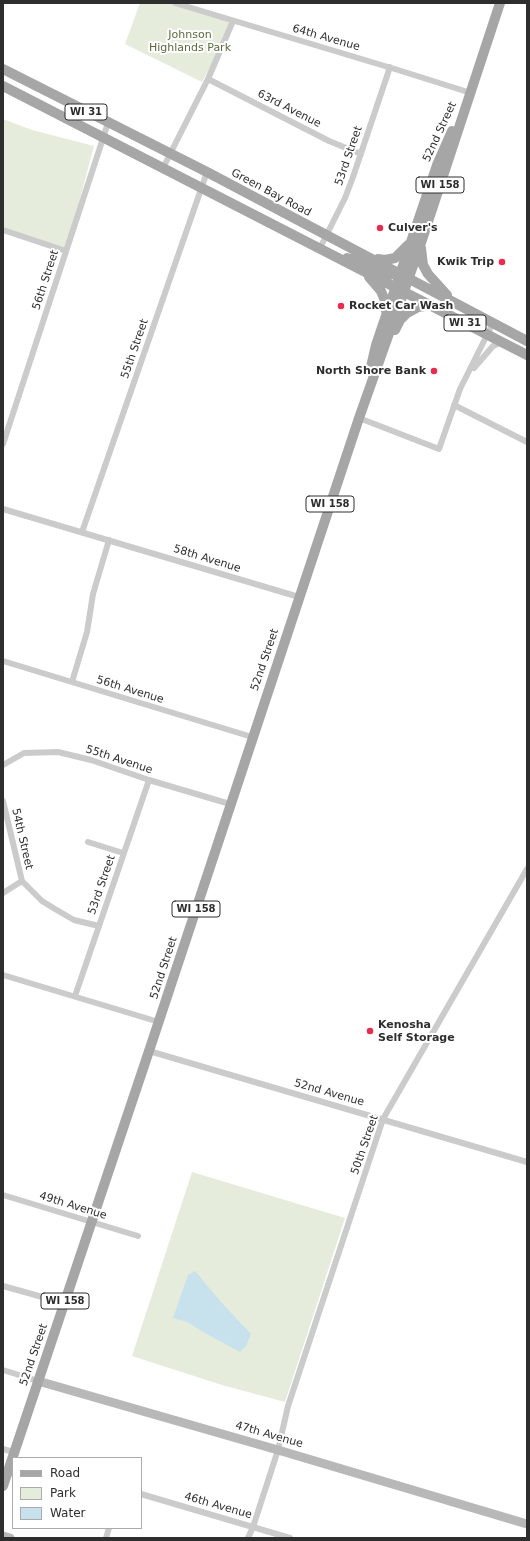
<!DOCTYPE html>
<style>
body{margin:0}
#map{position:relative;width:530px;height:1541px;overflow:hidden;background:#fff;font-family:"DejaVu Sans",sans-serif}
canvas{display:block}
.frame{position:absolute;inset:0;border:4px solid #2e2e2e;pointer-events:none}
.legend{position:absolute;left:12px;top:1457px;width:130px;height:72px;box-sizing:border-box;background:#fff;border:1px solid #ababab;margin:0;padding:5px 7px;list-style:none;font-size:12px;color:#2e2e2e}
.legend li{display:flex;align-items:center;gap:8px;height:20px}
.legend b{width:20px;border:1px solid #ababab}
</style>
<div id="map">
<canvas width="530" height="1541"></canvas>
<div class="frame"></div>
<ul class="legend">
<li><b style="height:5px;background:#a6a6a6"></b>Road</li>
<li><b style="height:11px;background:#e6ecdb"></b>Park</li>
<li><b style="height:11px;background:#c7e2ec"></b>Water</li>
</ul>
</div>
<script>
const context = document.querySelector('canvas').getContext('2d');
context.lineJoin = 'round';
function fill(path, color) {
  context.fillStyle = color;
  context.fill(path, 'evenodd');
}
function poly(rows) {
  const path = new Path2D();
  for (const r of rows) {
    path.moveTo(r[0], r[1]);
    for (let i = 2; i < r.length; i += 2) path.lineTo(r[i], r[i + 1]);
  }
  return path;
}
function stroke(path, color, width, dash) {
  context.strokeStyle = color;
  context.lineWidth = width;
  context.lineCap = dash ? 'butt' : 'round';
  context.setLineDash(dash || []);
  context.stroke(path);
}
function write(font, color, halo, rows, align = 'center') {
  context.font = font + ' "DejaVu Sans",sans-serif';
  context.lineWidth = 4;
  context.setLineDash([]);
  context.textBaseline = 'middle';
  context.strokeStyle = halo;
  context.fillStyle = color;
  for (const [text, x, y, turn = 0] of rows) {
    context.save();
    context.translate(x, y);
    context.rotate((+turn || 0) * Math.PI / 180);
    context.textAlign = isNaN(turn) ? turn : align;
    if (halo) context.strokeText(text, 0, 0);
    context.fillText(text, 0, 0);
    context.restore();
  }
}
fill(poly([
 [140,3,170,3,230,22,220,49,202,82,125,44],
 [3,119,32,130,94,146,66,251,3,230],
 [192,1172,345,1218,285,1402,222,1385,132,1356]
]), '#e6ecdb');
fill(poly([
 [195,1271,221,1302,251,1334,246,1346,240,1352,205,1333,187,1322,173,1318,188,1275]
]), '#c7e2ec');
stroke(poly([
 [175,3,398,70,471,93],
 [208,79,329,141,361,154],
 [163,168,208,79,233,21],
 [3,230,66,251],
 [320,248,345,198,353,177,390,67],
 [474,368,493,346,503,342],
 [454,405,527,442],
 [359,418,439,449,460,389,493,323],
 [3,444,108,123],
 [3,509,299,597],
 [82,532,207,172],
 [3,661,252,737],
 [72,682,87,632,93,594,109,540],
 [3,765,24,753,58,752,91,760,149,780,230,804],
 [3,801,22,881],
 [88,842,123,853],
 [22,881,42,901,55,909,74,920,99,926],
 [3,893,22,881],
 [3,975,159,1022],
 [75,996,149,780],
 [149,1051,527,1162],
 [3,1195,138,1236],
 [3,1286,64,1303],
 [3,1370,38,1381],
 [3,1449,14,1452],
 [141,1494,290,1538],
 [106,1538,109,1528],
 [248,1538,253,1527,278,1450,288,1406,383,1119,527,869]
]), '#cbcbcb', 6);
stroke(poly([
 [38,1381,278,1450,527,1524],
 [3,1536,10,1538]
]), '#b8b8b8', 9);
stroke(poly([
 [3,69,207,172,527,341],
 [3,86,527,355],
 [421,248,423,265,428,274,447,295],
 [347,258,362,262,390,275],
 [378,259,385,260,395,258,408,245],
 [369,277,381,291,385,301,386,311],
 [395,330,400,320,407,313,418,307,431,305],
 [370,371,376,345,437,165,452,131],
 [3,1486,149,1051,359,418,420,246,500,3]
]), '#a6a6a6', 10);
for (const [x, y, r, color] of [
 [380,228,4,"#e92b4e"],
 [502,262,4,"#e92b4e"],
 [341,306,4,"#e92b4e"],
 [434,371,4,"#e92b4e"],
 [370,1031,4,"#e92b4e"]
]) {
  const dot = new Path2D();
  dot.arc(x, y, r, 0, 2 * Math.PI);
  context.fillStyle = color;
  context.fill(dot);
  stroke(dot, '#fff', 1.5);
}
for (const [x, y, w] of [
 [86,112,42],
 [440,185,48],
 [465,323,42],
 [330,504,48],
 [196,909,48],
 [65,1301,48]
]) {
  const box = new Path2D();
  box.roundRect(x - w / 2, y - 8, w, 16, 3);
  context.fillStyle = '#fff';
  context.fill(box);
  stroke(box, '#2e2e2e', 1);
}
write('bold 10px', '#2e2e2e', null, [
 ["WI 31",86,112],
 ["WI 158",440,185],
 ["WI 31",465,323],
 ["WI 158",330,504],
 ["WI 158",196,909],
 ["WI 158",65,1301]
]);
write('11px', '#566b3a', '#fff', [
 ["Johnson",190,35],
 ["Highlands Park",190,48]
]);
write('11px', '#2e2e2e', '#fff', [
 ["64th Avenue",326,38,16],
 ["63rd Avenue",289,109,27],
 ["52nd Street",440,132,-65],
 ["53rd Street",349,156,-71],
 ["Green Bay Road",271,193,28],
 ["56th Street",46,280,-72],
 ["55th Street",135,349,-71],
 ["58th Avenue",207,559,17],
 ["52nd Street",265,660,-71],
 ["56th Avenue",130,690,17],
 ["55th Avenue",119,760,18],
 ["54th Street",22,839,77],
 ["53rd Street",102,885,-71],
 ["52nd Street",164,968,-72],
 ["52nd Avenue",329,1093,16],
 ["50th Street",365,1145,-71],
 ["49th Avenue",73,1206,17],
 ["52nd Street",34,1355,-71],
 ["47th Avenue",269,1435,16],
 ["46th Avenue",218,1506,16]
]);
write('bold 11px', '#2e2e2e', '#fff', [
 ["Culver's",388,228],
 ["Kwik Trip",494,262,"right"],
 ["Rocket Car Wash",349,306],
 ["North Shore Bank",426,371,"right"],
 ["Kenosha",378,1025],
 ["Self Storage",378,1038]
], 'left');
</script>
